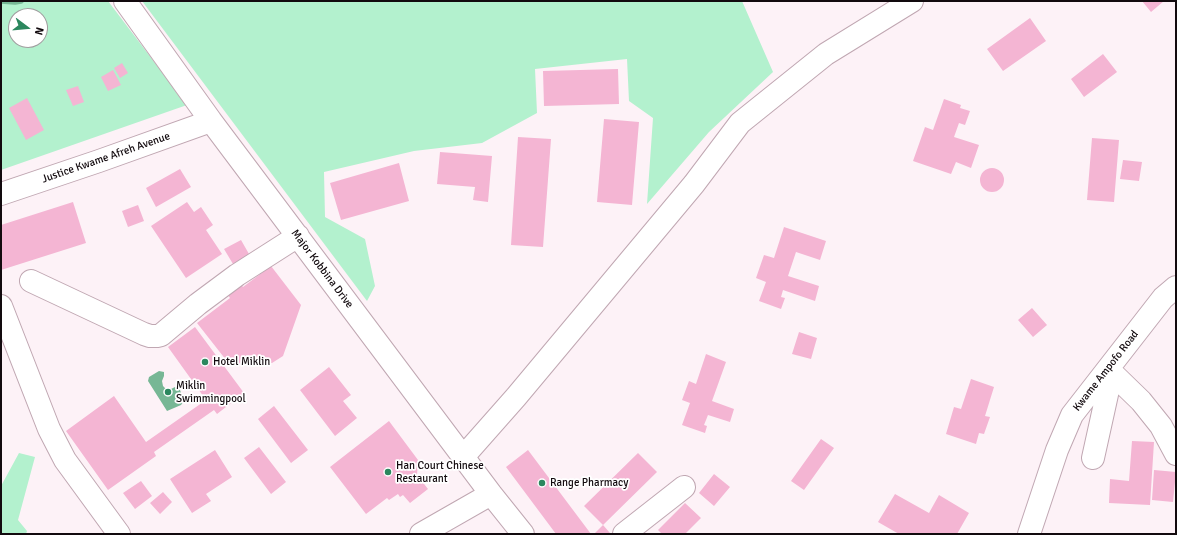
<!DOCTYPE html>
<style>
body{margin:0}
#map{position:relative;width:1177px;height:535px;overflow:hidden;background:#fdf2f7;font-family:Signika,sans-serif}
canvas{display:block}
.frame{position:absolute;inset:0;border:2px solid #120a0e;pointer-events:none}
.north{position:absolute;left:8px;top:8px;width:40px;height:40px;box-sizing:border-box;background:#fff;border:1px solid #a09d9f;border-radius:50%;rotate:106deg;font-size:11px;font-weight:700;line-height:16px;text-align:center;color:#120a0e}
.north::after{content:'';display:block;margin:auto;width:14px;height:18px;background:#2b875e;clip-path:polygon(50% 0,100% 100%,50% 72%,0 100%)}
</style>
<div id="map">
<canvas width="1177" height="535"></canvas>
<div class="frame"></div>
<div class="north">N</div>
</div>
<script>
const context = document.querySelector('canvas').getContext('2d');
context.lineJoin = 'round';
function fill(path, color) {
  context.fillStyle = color;
  context.fill(path, 'evenodd');
}
function poly(rows) {
  const path = new Path2D();
  for (const r of rows) {
    if (r.length === 3) {
      path.moveTo(r[0] + r[2], r[1]);
      path.arc(r[0], r[1], r[2], 0, 2 * Math.PI);
      continue;
    }
    path.moveTo(r[0], r[1]);
    for (let i = 2; i < r.length; i += 2) path.lineTo(r[i], r[i + 1]);
  }
  return path;
}
function stroke(path, color, width, dash) {
  context.strokeStyle = color;
  context.lineWidth = width;
  context.lineCap = dash ? 'butt' : 'round';
  context.setLineDash(dash || []);
  context.stroke(path);
}
function write(font, color, halo, rows, align = 'center') {
  context.font = font + ' Signika,sans-serif';
  context.lineWidth = 3.5;
  context.setLineDash([]);
  context.textBaseline = 'middle';
  context.strokeStyle = halo;
  context.fillStyle = color;
  for (const [text, x, y, turn = 0] of rows) {
    context.save();
    context.translate(x, y);
    context.rotate((+turn || 0) * Math.PI / 180);
    context.textAlign = isNaN(turn) ? turn : align;
    if (halo) context.strokeText(text, 0, 0);
    context.fillText(text, 0, 0);
    context.restore();
  }
}
fill(poly([
 [1,1,108,1,187,105,1,170],
 [16,16,40,16,40,40,16,40],
 [142,1,742,1,773,72,709,132,647,204,653,118,629,101,627,59,535,69,537,113,482,143,414,151,324,172,325,217,365,239,375,286,367,301],
 [19,453,35,457,18,520,27,531,26,534,1,534,1,486]
]), '#b3f1ce');
fill(poly([
 [159,371,164,372,164,376,162,381,163,386,166,389,171,389,175,387,180,390,184,401,181,405,167,411,148,381,149,377]
]), '#77b795');
stroke(poly([
 [1,1,15,2,21,1]
]), '#77b795', 5.5);
fill(poly([
 [1142,1,1164,1,1151,12],
 [1030,18,1046,41,1003,71,987,49],
 [1103,54,1117,72,1084,97,1071,79],
 [122,63,128,73,120,78,114,68],
 [618,69,619,104,544,106,543,71],
 [113,70,121,85,108,91,101,77],
 [78,86,84,102,73,106,66,90],
 [27,98,44,130,26,140,9,108],
 [944,99,961,105,960,108,970,111,965,125,959,123,954,137,979,145,971,168,956,162,951,174,913,161,925,127,933,130],
 [604,119,639,122,632,205,597,202],
 [518,137,551,139,543,247,511,245],
 [1092,138,1119,140,1114,202,1087,200],
 [440,152,492,156,488,202,473,200,475,187,437,184],
 [1123,160,1142,162,1139,181,1120,179],
 [399,163,409,201,341,220,330,183],
 [992,180,12],
 [180,169,191,187,156,207,146,188],
 [73,202,86,243,1,270,1,225],
 [187,202,194,212,201,207,213,225,206,230,222,254,186,278,151,226],
 [138,205,144,221,128,227,122,211],
 [784,227,826,241,820,260,796,252,788,276,819,286,815,301,783,290,781,297,785,298,781,309,759,301,766,282,756,278,764,255,774,258],
 [241,240,249,254,233,264,224,249],
 [271,266,301,305,283,356,272,363,230,365,197,323,230,298,223,288,236,278,243,287],
 [1032,308,1047,325,1033,337,1018,320],
 [195,327,244,393,217,414,214,410,154,452,156,456,108,490,66,431,114,396,146,442,206,400,168,347],
 [799,332,817,338,811,359,792,354],
 [706,354,726,362,712,401,734,409,730,422,708,415,704,425,707,426,705,433,682,425,690,403,682,400,689,381,696,384],
 [329,367,351,395,343,401,357,418,335,436,300,390],
 [971,379,994,387,985,416,990,417,984,434,979,433,976,444,946,434,954,407,961,409],
 [274,406,308,450,291,463,258,419],
 [389,421,418,460,417,475,428,489,410,503,403,495,400,497,398,494,389,500,387,498,366,514,330,467],
 [821,439,834,448,804,490,791,481],
 [1132,441,1154,442,1150,505,1109,503,1110,479,1129,481],
 [259,447,286,482,271,494,244,458],
 [215,450,232,477,206,494,211,501,192,513,170,479],
 [528,450,591,534,556,534,506,467],
 [638,453,657,472,603,525,584,506],
 [1154,470,1176,472,1173,502,1152,500],
 [714,474,730,487,714,506,699,493],
 [141,481,152,496,135,509,123,493],
 [163,492,172,502,160,514,150,503],
 [895,494,929,513,939,495,969,513,957,534,899,534,878,522],
 [685,503,701,518,685,534,662,534,658,530],
 [603,525,610,533,609,534,596,534,595,533]
]), '#f4b5d3');
const minor = poly([
 [125,1,211,121,491,494,523,534],
 [1,194,99,161,211,121],
 [31,281,144,334,150,336,157,336,161,335,198,304,237,275,298,236],
 [1,306,49,429,65,460,119,534],
 [463,457,516,397,694,184,740,123,826,54,912,1],
 [1093,458,1108,390,1108,369,1141,401,1161,426,1176,454],
 [421,534,491,494],
 [624,534,684,487],
 [1029,534,1057,450,1072,415,1163,298,1176,287]
]);
stroke(minor, '#c0a7b2', 24);
stroke(minor, '#fff', 22);
for (const [x, y, r, color] of [
 [205,362,4,"#2b875e"],
 [168,392,4,"#2b875e"],
 [388,472,4,"#2b875e"],
 [542,483,4,"#2b875e"]
]) {
  const dot = new Path2D();
  dot.arc(x, y, r, 0, 2 * Math.PI);
  context.fillStyle = color;
  context.fill(dot);
  stroke(dot, '#fff', 1.5);
}
write('11px', '#120a0e', '#fff', [
 ["Justice Kwame Afreh Avenue",106,158,-19],
 ["Major Kobbina Drive",322,269,53],
 ["Kwame Ampofo Road",1106,371,-52]
]);
write('11px', '#120a0e', '#fff', [
 ["Hotel Miklin",213,362],
 ["Miklin",176,386],
 ["Swimmingpool",176,399],
 ["Han Court Chinese",396,466],
 ["Restaurant",396,479],
 ["Range Pharmacy",550,483]
], 'left');
</script>
